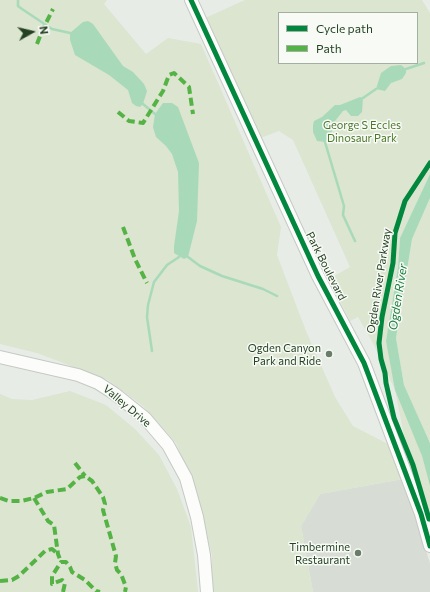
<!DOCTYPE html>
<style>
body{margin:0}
#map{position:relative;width:430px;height:592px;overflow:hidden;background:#e8ece7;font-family:Commissioner,sans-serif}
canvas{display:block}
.legend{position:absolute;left:278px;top:12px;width:140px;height:52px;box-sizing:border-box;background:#f7faf5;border:1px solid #a3b0a1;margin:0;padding:5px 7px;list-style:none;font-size:12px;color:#254123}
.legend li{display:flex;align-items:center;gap:8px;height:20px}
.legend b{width:20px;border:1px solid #a3b0a1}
.north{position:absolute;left:12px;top:12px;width:40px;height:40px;-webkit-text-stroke:3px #f7faf5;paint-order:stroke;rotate:82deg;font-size:11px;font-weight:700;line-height:16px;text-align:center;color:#254123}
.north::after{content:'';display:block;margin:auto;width:14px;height:18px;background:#254123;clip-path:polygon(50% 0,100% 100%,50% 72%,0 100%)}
</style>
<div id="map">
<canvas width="430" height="592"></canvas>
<ul class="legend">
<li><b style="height:5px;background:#00873e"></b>Cycle path</li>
<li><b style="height:5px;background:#55b345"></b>Path</li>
</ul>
<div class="north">N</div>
</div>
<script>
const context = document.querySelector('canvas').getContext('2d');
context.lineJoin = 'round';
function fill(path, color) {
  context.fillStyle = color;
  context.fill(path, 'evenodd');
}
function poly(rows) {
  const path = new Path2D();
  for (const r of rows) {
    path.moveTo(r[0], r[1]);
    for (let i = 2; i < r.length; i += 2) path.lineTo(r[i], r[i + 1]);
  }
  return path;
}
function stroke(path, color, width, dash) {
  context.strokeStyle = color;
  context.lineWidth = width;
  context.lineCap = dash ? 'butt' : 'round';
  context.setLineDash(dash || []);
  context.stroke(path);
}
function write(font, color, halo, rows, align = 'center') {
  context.font = font + ' Commissioner,sans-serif';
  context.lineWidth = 3;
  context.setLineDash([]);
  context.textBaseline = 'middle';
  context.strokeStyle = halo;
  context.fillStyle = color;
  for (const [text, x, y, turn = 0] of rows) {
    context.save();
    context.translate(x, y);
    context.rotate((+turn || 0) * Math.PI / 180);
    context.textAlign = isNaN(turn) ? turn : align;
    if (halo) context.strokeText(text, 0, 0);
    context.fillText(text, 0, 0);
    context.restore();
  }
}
fill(poly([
 [403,479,430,563,430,592,313,592,301,526,320,494]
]), '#d7ddd5');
fill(poly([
 [0,0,107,0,104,4,146,54,168,38,201,44,281,227,277,255,306,331,335,397,353,426,388,444,403,479,320,494,301,526,313,592,212,592,212,556,204,520,195,489,176,443,143,406,108,380,37,353,0,344],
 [245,0,422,0,430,13,430,174,400,238,398,267,386,341,422,456,430,486,430,531,410,466,395,390,373,343,358,317,350,321,329,279,350,267,293,140,279,131,258,139,203,19],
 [279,13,417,13,417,63,279,63],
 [430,198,430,443,404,385,396,338,412,239],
 [70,391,106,405,135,429,159,455,177,489,191,527,198,592,0,592,0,394,12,399,32,400]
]), '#dbe5d0');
fill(poly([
 [88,21,93,24,123,66,133,72,144,84,147,91,143,104,140,107,136,106,132,103,128,90,109,75,75,55,70,40,70,33,83,22],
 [401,65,406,69,406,73,402,79,391,83,385,91,376,89,381,73,391,66],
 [360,97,363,98,362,112,358,116,351,116,346,110,343,111,335,121,330,137,325,142,317,141,313,132,313,125,314,121,322,117,335,105,340,105],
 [163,103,172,103,178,107,199,163,197,221,188,257,184,259,174,253,174,246,179,211,178,172,172,154,166,146,156,137,153,127,155,114],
 [430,174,430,198,412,239,396,338,404,385,430,443,430,486,422,456,395,390,386,341,398,267,400,238]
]), '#a8dab9');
stroke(poly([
 [18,0,18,6,22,9,52,29,70,33],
 [406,69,424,63],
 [363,98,376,89],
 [143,104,155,114],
 [325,142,344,206,343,215,355,241],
 [188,257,200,266,222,276,263,289,277,296],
 [152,351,147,317,148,305,154,282,167,265,179,257]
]), '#a8dab9', 2.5);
const minor = poly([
 [191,0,318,276,364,363,421,514,430,546],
 [0,357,78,375,98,383,115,394,145,418,168,445,186,478,197,517,204,555,207,592]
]);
stroke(minor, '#c5c9c4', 14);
stroke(minor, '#fcfcfb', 12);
stroke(poly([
 [37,44,42,31,53,9],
 [118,112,129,121,143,123,163,91,169,75,174,73,189,87,193,114],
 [123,227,135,259,147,283],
 [75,463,85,476],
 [0,498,9,501,21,501,34,498,47,492,67,489,80,477,85,476,92,481,103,497,105,504,103,510,116,556,115,563,117,570,121,574,126,587,125,592],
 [34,498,48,521,54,525,58,554,61,562],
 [0,581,12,580,19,576,45,551,52,549,58,554],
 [63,592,65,583,62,580,52,584,52,576,61,562,66,562,70,567,72,572,85,580,96,591,100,592]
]), '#55b345', 4, [8, 4]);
stroke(poly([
 [191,0,318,276,364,363,421,514,430,546],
 [429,519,413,465,394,418,386,383,385,373,381,359,379,343,382,317,393,263,395,233,405,201,430,163]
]), '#00873e', 5);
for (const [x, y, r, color] of [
 [329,354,4,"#697d68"],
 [358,553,4,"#697d68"]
]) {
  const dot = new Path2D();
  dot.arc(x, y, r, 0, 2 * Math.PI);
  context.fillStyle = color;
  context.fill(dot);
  stroke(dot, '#f7faf5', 1.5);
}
write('11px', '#4c782c', '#f7faf5', [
 ["George S Eccles",362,125],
 ["Dinosaur Park",362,138]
]);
write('11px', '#254123', '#f7faf5', [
 ["Park Boulevard",326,266,63],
 ["Ogden River Parkway",379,281,-81],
 ["Valley Drive",127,406,40]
]);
write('11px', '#254123', '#f7faf5', [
 ["Ogden Canyon",321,348],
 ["Park and Ride",321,361],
 ["Timbermine",350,547],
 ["Restaurant",350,560]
], 'right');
write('italic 12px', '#1c7e3f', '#f7faf5', [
 ["Ogden River",398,297,-81]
]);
</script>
